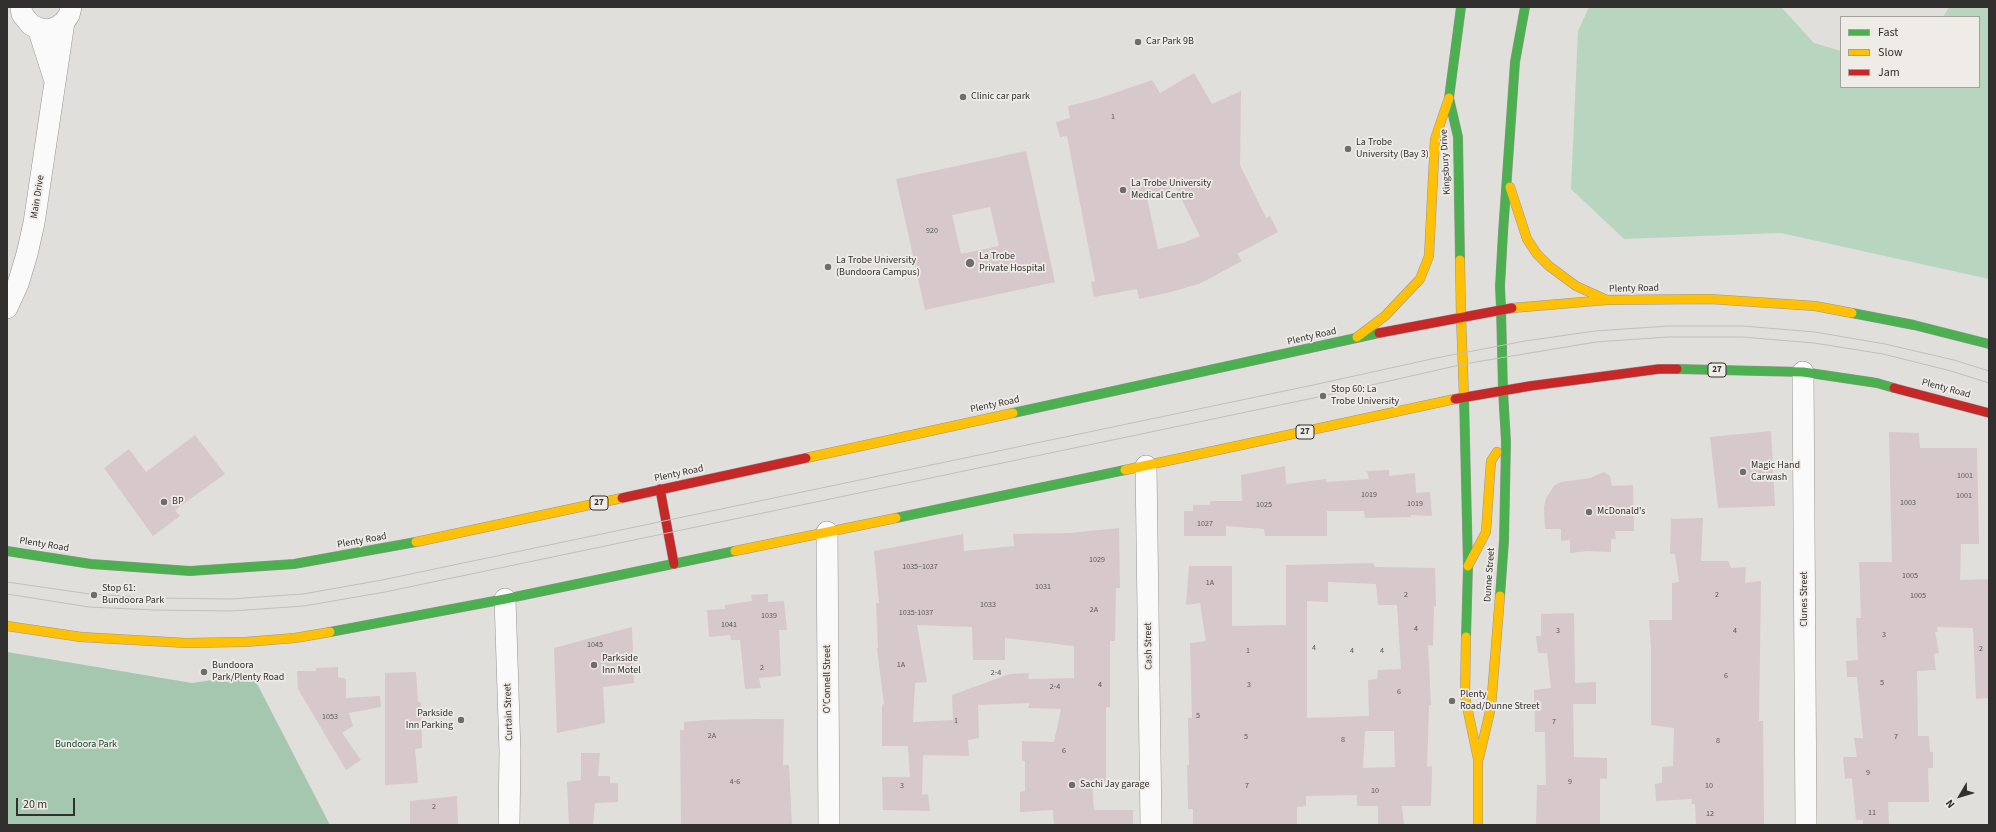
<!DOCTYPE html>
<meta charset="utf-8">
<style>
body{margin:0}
#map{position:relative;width:1996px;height:832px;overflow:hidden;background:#e1dfdc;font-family:"Source Sans 3",sans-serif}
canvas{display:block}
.frame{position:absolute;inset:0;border:8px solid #32302f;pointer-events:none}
.legend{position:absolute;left:1840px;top:16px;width:140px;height:72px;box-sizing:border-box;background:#efece8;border:1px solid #a3a19e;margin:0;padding:5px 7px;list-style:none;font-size:12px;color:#32302f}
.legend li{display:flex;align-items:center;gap:8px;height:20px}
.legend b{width:20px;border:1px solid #a3a19e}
.north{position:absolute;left:1940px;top:776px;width:40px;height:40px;-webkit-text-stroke:3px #efece8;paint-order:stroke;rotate:232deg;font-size:11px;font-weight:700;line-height:16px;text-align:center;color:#32302f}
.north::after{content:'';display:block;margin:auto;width:14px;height:18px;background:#32302f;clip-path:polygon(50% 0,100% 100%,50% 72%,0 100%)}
.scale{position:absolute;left:16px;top:798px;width:59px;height:18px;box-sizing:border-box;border:2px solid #32302f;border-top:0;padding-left:5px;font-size:12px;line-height:14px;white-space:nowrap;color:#32302f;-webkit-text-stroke:3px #efece8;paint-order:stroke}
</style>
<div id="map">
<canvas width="1996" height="832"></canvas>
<div class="frame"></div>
<ul class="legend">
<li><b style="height:5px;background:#4caf50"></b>Fast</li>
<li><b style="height:5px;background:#ffc107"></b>Slow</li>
<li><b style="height:5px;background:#c62828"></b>Jam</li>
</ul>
<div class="north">N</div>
<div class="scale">20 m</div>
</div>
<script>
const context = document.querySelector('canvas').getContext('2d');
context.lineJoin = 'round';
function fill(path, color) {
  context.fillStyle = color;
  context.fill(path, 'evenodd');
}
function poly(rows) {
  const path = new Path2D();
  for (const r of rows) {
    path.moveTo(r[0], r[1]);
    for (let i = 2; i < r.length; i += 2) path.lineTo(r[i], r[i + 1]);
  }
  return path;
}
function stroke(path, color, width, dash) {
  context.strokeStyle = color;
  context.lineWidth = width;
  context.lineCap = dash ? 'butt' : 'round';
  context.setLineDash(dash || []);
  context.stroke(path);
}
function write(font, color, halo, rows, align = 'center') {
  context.font = font + ' "Source Sans 3",sans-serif';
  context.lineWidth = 3.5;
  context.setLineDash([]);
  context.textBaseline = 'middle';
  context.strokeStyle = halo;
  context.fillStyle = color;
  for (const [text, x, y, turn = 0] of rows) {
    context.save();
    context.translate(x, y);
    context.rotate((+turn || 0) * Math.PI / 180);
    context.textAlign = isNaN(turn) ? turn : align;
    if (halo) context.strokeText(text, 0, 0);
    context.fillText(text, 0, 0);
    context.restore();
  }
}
fill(poly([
 [1589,7,1781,7,1814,43,1841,51,1841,87,1979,87,1979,17,1943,17,1949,7,1989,7,1989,279,1781,233,1624,239,1571,189,1578,31]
]), '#b8d5c0');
fill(poly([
 [7,652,192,683,252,674,330,825,7,825]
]), '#a5c7b0');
fill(poly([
 [1194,73,1212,104,1241,91,1240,165,1266,218,1270,216,1278,232,1237,254,1242,261,1201,283,1171,292,1139,299,1137,289,1094,297,1091,282,1095,281,1067,136,1060,137,1056,122,1070,118,1068,106,1100,98,1152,80,1160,93],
 [1175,186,1200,236,1183,243,1158,249,1147,198,1161,194],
 [1026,151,1055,282,925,310,896,179],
 [990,207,999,246,961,254,952,215],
 [1771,431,1775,506,1718,508,1710,437],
 [1889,432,1919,433,1920,448,1977,448,1979,544,1961,544,1960,580,1989,579,1989,698,1976,699,1973,628,1937,627,1938,632,1935,632,1939,653,1934,654,1936,670,1917,671,1918,736,1929,736,1930,752,1933,752,1933,768,1928,768,1929,802,1888,802,1889,825,1863,825,1863,820,1856,820,1852,778,1845,779,1843,757,1857,757,1854,738,1863,738,1857,677,1847,677,1846,661,1858,660,1856,618,1861,618,1859,562,1892,562],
 [195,435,225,474,175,510,180,516,153,536,104,468,129,449,146,472],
 [1285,466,1286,484,1326,479,1326,482,1369,479,1367,471,1389,470,1389,476,1415,473,1416,493,1430,492,1432,516,1411,515,1411,517,1365,518,1364,511,1327,511,1327,536,1265,536,1264,529,1226,526,1226,536,1184,536,1184,511,1193,511,1193,505,1210,505,1210,501,1242,501,1241,475],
 [1604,472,1610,476,1612,486,1633,485,1634,531,1615,531,1616,539,1611,539,1611,552,1588,551,1570,553,1570,540,1561,541,1561,529,1545,529,1544,507,1546,498,1554,486,1561,482,1590,478],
 [1703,518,1701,561,1728,561,1731,568,1746,567,1745,583,1761,581,1759,721,1763,721,1764,825,1696,825,1695,804,1691,804,1692,799,1656,801,1655,784,1662,783,1662,767,1673,766,1674,728,1651,725,1651,647,1649,620,1672,620,1672,583,1679,582,1675,554,1670,554,1671,519],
 [1119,528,1120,588,1116,588,1115,641,1110,641,1110,707,1106,707,1106,781,1092,781,1094,810,1133,810,1133,825,1054,825,1053,810,1020,812,1020,792,1025,791,1025,761,1022,761,1022,741,1054,742,1061,709,1028,708,1030,703,978,705,979,738,968,740,969,756,923,755,922,795,928,794,930,811,883,810,882,777,910,777,908,746,882,746,882,705,884,704,877,649,878,648,876,603,879,603,874,551,963,534,964,551,1014,546,1013,534,1069,533],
 [917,625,972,627,973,660,1005,660,1005,638,1074,646,1074,678,1028,679,1029,673,1010,674,952,695,953,720,913,722,915,683,927,682],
 [1373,563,1375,567,1435,568,1436,606,1434,606,1433,646,1428,645,1431,705,1429,705,1427,767,1432,766,1431,806,1402,806,1404,825,1378,825,1378,806,1357,806,1357,795,1306,796,1306,806,1297,807,1297,825,1193,825,1193,809,1188,809,1187,765,1189,765,1188,718,1192,718,1190,643,1206,641,1200,603,1186,605,1189,566,1232,566,1232,626,1286,625,1286,565],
 [1328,582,1376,584,1378,605,1397,605,1401,669,1378,670,1377,679,1368,680,1369,716,1307,718,1307,601,1328,602],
 [1365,731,1394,731,1395,767,1363,768],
 [768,594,768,602,784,601,787,630,779,630,781,676,759,678,761,688,745,689,740,640,731,640,730,635,709,637,707,610,725,609,725,605,752,601,751,595],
 [1574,613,1575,683,1596,682,1596,704,1573,704,1574,757,1607,758,1607,779,1600,778,1600,825,1536,825,1537,785,1546,785,1545,732,1535,732,1534,690,1551,688,1547,653,1538,653,1536,636,1541,636,1541,614],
 [632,627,634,683,603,687,605,723,557,733,554,648],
 [338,667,338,677,346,679,346,698,380,696,381,707,349,713,353,726,342,733,361,760,346,770,298,689,297,671,316,671,316,668],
 [416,672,418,701,421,703,422,748,415,749,418,783,385,785,385,673],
 [760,719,784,719,783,765,789,765,792,825,681,825,680,730,684,730,684,722,708,720],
 [581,753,600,753,598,776,610,776,610,783,618,783,618,802,595,803,593,825,569,825,567,782,581,780],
 [457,796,458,825,410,825,410,801]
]), '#d6c8cb');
const street = poly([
 [21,7,22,14,31,25,38,28,49,30,57,27,64,22,69,15,71,7],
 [38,28,54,78],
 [7,308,18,284,27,254,34,223,64,22],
 [1803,372,1806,825],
 [1146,466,1151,825],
 [827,532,829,825],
 [505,599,510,752,509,825]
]);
const fast = poly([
 [1460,260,1458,137,1449,98,1461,7],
 [1501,309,1500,286,1503,233,1515,62,1525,7],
 [1501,309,1503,390],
 [1852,313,1914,325,1989,344],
 [1677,369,1803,372,1877,383,1894,388],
 [1464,397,1468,566,1466,637],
 [1013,413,1379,333],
 [896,518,1125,470],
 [7,551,91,564,190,571,294,564,416,542],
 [1500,596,1504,541,1506,442,1503,390],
 [330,632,505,599,735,551]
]);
const slow = poly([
 [1510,187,1527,239,1537,254,1549,266,1576,286,1607,300],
 [1460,260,1461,317],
 [1512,308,1607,300,1710,299,1815,306,1852,313],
 [1461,317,1464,397],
 [1357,337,1385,316,1420,279,1429,256,1435,139,1449,98],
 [806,458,1013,413],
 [1125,470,1455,399],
 [416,542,622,498],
 [735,551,896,518],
 [1468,566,1486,532,1491,461,1497,452],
 [7,626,81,637,186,643,245,642,295,638,330,632],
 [1466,637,1465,697,1478,759,1478,825],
 [1479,758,1491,707,1500,596]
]);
const jam = poly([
 [1379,333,1512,308],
 [1894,388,1989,413],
 [1455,399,1530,386,1659,369,1677,369],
 [660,489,674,564],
 [622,498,806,458]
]);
stroke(street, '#979593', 22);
stroke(fast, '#979593', 10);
stroke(slow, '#979593', 10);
stroke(jam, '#979593', 10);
stroke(street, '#fafafa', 21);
stroke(fast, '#4caf50', 9);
stroke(slow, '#ffc107', 9);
stroke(jam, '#c62828', 9);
stroke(poly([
 [7,582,90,594,156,598,230,599,303,594,382,580,1318,384,1436,358,1525,341,1595,331,1668,326,1743,326,1815,332,1885,344,1954,360,1989,371],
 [7,594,89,607,155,610,231,611,304,606,385,592,1323,396,1464,364,1596,342,1668,337,1742,337,1814,343,1883,354,1951,371,1989,383]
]), '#bfbfbd', 1);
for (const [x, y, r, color] of [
 [1138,42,4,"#6f6d6c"],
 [963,97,4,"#6f6d6c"],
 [1348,149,4,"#6f6d6c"],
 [1123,190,4,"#6f6d6c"],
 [970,263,5,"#6f6d6c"],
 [828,267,4,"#6f6d6c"],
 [1323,396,4,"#6f6d6c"],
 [1743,472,4,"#6f6d6c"],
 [164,502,4,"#6f6d6c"],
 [1589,512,4,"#6f6d6c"],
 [94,595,4,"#6f6d6c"],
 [594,665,4,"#6f6d6c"],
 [204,672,4,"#6f6d6c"],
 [1452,701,4,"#6f6d6c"],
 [461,720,4,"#6f6d6c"],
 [1072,785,4,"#6f6d6c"]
]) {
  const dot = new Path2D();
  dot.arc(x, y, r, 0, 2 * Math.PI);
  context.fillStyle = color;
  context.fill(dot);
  stroke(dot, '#efece8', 1.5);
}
write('8px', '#5b5656', null, [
 ["1",1113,117],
 ["920",932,231],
 ["1001",1965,476],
 ["1019",1369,495],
 ["1001",1964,496],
 ["1003",1908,503],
 ["1019",1415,504],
 ["1025",1264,505],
 ["1027",1205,524],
 ["1029",1097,560],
 ["1035–1037",920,567],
 ["1005",1910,576],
 ["1A",1210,583],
 ["1031",1043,587],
 ["2",1406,595],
 ["2",1717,595],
 ["1005",1918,596],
 ["1033",988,605],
 ["2A",1094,610],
 ["1035-1037",916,613],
 ["1039",769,616],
 ["1041",729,625],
 ["4",1416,629],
 ["3",1558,631],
 ["4",1735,631],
 ["3",1884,635],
 ["1045",595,645],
 ["4",1314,648],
 ["2",1981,649],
 ["1",1248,651],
 ["4",1352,651],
 ["4",1382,651],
 ["1A",901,665],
 ["2",762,668],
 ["2-4",996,673],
 ["6",1726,676],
 ["5",1882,683],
 ["4",1100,685],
 ["3",1249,685],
 ["2-4",1055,687],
 ["6",1399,692],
 ["5",1198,716],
 ["1053",330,717],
 ["1",956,721],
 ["7",1554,722],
 ["2A",712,736],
 ["5",1246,737],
 ["7",1896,737],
 ["8",1343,740],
 ["8",1718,741],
 ["6",1064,751],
 ["9",1868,773],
 ["4-6",735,782],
 ["9",1570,782],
 ["3",902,786],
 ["7",1247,786],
 ["10",1709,786],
 ["10",1375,791],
 ["2",434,807],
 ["11",1872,813],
 ["12",1710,814]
]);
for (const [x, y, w] of [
 [1717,370,18],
 [1305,432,18],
 [599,503,18]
]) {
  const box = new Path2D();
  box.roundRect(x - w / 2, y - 7, w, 14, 3);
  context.fillStyle = '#efece8';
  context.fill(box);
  stroke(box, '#32302f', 1);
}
write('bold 9px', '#32302f', null, [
 ["27",1717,370],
 ["27",1305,432],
 ["27",599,503]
]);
write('10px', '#32302f', '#efece8', [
 ["Car Park 9B",1146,42],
 ["Clinic car park",971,97],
 ["La Trobe",1356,143],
 ["University (Bay 3)",1356,155],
 ["La Trobe University",1131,184],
 ["Medical Centre",1131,196],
 ["La Trobe",979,257],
 ["Private Hospital",979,269],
 ["La Trobe University",836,261],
 ["(Bundoora Campus)",836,273],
 ["Stop 60: La",1331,390],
 ["Trobe University",1331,402],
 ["Magic Hand",1751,466],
 ["Carwash",1751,478],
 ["BP",172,502],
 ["McDonald's",1597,512],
 ["Stop 61:",102,589],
 ["Bundoora Park",102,601],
 ["Parkside",602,659],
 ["Inn Motel",602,671],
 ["Bundoora",212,666],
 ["Park/Plenty Road",212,678],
 ["Plenty",1460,695],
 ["Road/Dunne Street",1460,707],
 ["Parkside",453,714,"right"],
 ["Inn Parking",453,726,"right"],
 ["Sachi Jay garage",1080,785]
], 'left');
write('10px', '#32302f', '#efece8', [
 ["Kingsbury Drive",1446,162,-93],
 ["Main Drive",38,197,-81],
 ["Plenty Road",1634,289,-1],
 ["Plenty Road",1312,337,-13],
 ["Plenty Road",1946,389,15],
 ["Plenty Road",995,405,-12],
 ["Plenty Road",679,474,-12],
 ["Plenty Road",362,541,-10],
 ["Plenty Road",44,545,9],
 ["Dunne Street",1490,575,-86],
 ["Clunes Street",1805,599,-90],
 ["Cash Street",1149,646,-91],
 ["O'Connell Street",828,679,-90],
 ["Curtain Street",509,712,-92]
]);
write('10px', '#14452b', '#efece8', [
 ["Bundoora Park",86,745]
]);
</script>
